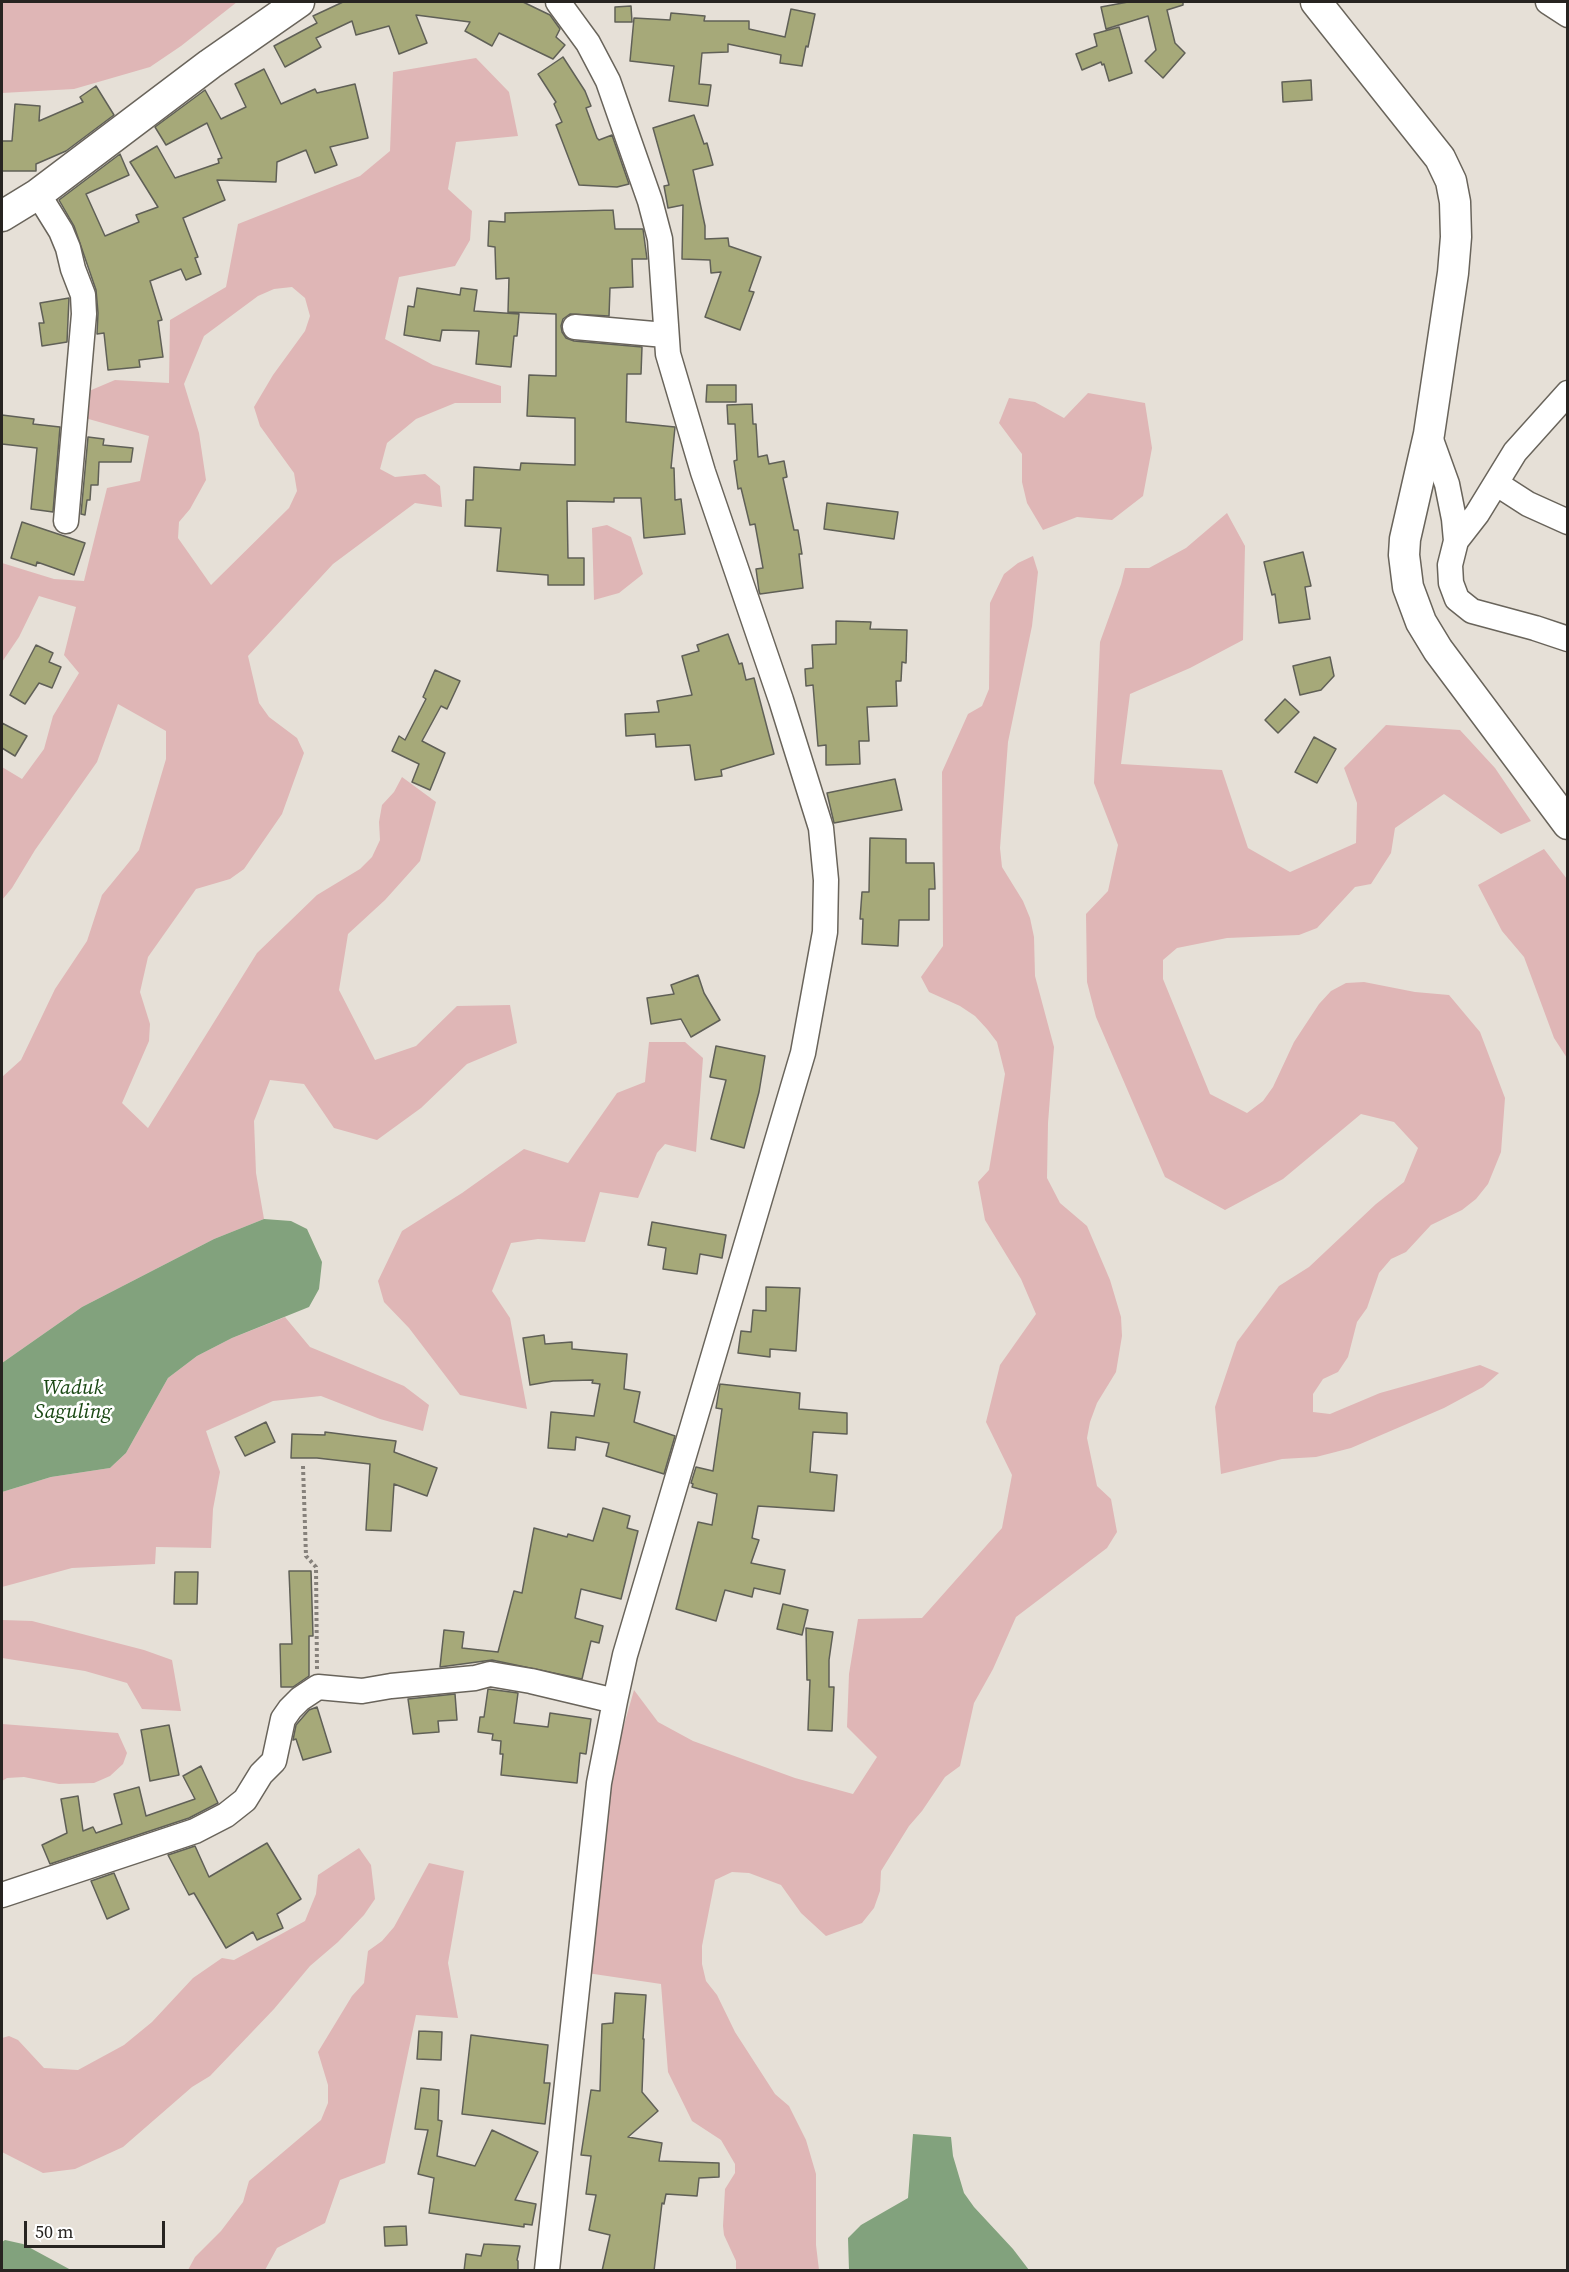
<!DOCTYPE html>
<style>
body{margin:0}
#map{position:relative;width:1569px;height:2272px;overflow:hidden;background:#e6e0d7;font-family:"Source Serif 4",serif}
canvas{display:block}
.frame{position:absolute;inset:0;border:3px solid #272421;pointer-events:none}
.scale{position:absolute;left:24px;top:2221px;width:141px;height:27px;box-sizing:border-box;border:3px solid #272421;border-top:0;padding-left:8px;font-size:18px;line-height:21px;white-space:nowrap;color:#272421;-webkit-text-stroke:4px #fff;paint-order:stroke}
</style>
<div id="map">
<canvas width="1569" height="2272"></canvas>
<div class="frame"></div>
<div class="scale">50 m</div>
</div>
<script>
const context = document.querySelector('canvas').getContext('2d');
context.lineJoin = 'round';
function fill(path, color) {
  context.fillStyle = color;
  context.fill(path, 'evenodd');
}
function poly(rows) {
  const path = new Path2D();
  for (const r of rows) {
    path.moveTo(r[0], r[1]);
    for (let i = 2; i < r.length; i += 2) path.lineTo(r[i], r[i + 1]);
  }
  return path;
}
function stroke(path, color, width, dash) {
  context.strokeStyle = color;
  context.lineWidth = width;
  context.lineCap = dash ? 'butt' : 'round';
  context.setLineDash(dash || []);
  context.stroke(path);
}
function write(font, color, halo, rows, align = 'center') {
  context.font = font + ' "Source Serif 4",serif';
  context.lineWidth = 5;
  context.setLineDash([]);
  context.textBaseline = 'middle';
  context.strokeStyle = halo;
  context.fillStyle = color;
  for (const [text, x, y, turn = 0] of rows) {
    context.save();
    context.translate(x, y);
    context.rotate((+turn || 0) * Math.PI / 180);
    context.textAlign = isNaN(turn) ? turn : align;
    if (halo) context.strokeText(text, 0, 0);
    context.fillText(text, 0, 0);
    context.restore();
  }
}
fill(poly([
 [2,2,237,2,181,46,150,67,74,89,2,93],
 [476,58,509,92,518,136,456,142,448,189,472,211,470,240,455,266,399,277,385,339,433,365,501,386,501,403,455,403,416,419,387,443,380,469,395,477,425,474,440,486,442,507,415,503,333,564,248,656,259,703,269,717,297,738,304,753,282,814,244,869,230,879,196,889,148,957,140,992,150,1024,149,1041,122,1103,148,1128,257,953,317,895,360,869,372,857,380,840,379,822,382,805,394,792,402,777,436,802,420,861,385,900,348,934,339,990,375,1060,416,1046,457,1006,510,1005,517,1043,467,1064,421,1108,377,1140,334,1128,304,1084,270,1080,254,1121,256,1173,264,1219,214,1239,82,1307,2,1363,2,1077,21,1060,55,989,87,941,102,895,139,850,166,759,166,731,118,704,97,762,35,850,12,888,2,900,2,767,22,779,44,749,53,716,79,673,64,655,76,607,39,596,19,637,2,662,2,563,54,579,84,581,107,488,140,481,149,436,85,418,89,391,115,380,169,383,170,320,226,287,238,224,360,176,390,151,393,72],
 [292,287,305,298,310,316,305,331,273,375,254,407,260,426,294,473,297,491,289,508,211,585,178,538,179,522,190,509,206,480,199,433,184,384,204,336,258,296,274,289],
 [1088,393,1145,403,1152,448,1143,496,1112,520,1077,517,1043,530,1027,503,1022,482,1022,454,999,423,1009,398,1035,402,1064,418],
 [1227,513,1245,546,1243,640,1190,668,1130,694,1121,764,1222,770,1248,848,1290,872,1356,843,1357,803,1344,768,1386,725,1460,730,1495,768,1531,821,1501,834,1444,794,1395,828,1391,853,1371,884,1355,887,1317,928,1299,935,1227,938,1177,948,1163,960,1163,979,1210,1094,1247,1113,1263,1101,1273,1087,1294,1042,1319,1004,1331,991,1346,983,1364,982,1415,992,1449,995,1480,1032,1505,1098,1501,1152,1488,1184,1476,1199,1462,1210,1431,1225,1406,1252,1391,1259,1379,1273,1367,1308,1357,1322,1348,1357,1338,1372,1323,1379,1313,1394,1313,1412,1330,1414,1380,1393,1480,1365,1499,1373,1483,1387,1444,1408,1351,1448,1316,1457,1282,1459,1221,1474,1215,1407,1237,1342,1279,1286,1309,1267,1376,1204,1404,1182,1418,1148,1394,1122,1361,1114,1283,1179,1225,1210,1165,1177,1096,1017,1087,982,1086,914,1108,891,1118,845,1094,783,1100,642,1121,584,1125,568,1149,568,1186,548],
 [607,525,631,537,643,574,619,593,594,600,592,528],
 [1033,556,1038,572,1032,626,1008,742,1000,848,1002,867,1023,901,1030,918,1034,937,1035,976,1054,1047,1048,1123,1047,1178,1060,1203,1087,1226,1110,1280,1121,1317,1122,1336,1116,1372,1097,1403,1090,1422,1087,1438,1097,1486,1111,1499,1117,1532,1107,1548,1016,1617,993,1669,974,1703,960,1766,945,1777,922,1811,909,1826,881,1871,880,1891,874,1908,862,1923,826,1936,801,1913,781,1885,749,1873,732,1872,715,1880,702,1946,702,1964,706,1981,717,1995,735,2032,775,2094,789,2106,806,2140,816,2174,816,2245,819,2270,736,2270,736,2261,724,2235,723,2226,725,2189,735,2173,735,2164,721,2140,692,2121,668,2072,661,1984,587,1973,604,1812,622,1732,634,1690,658,1722,693,1741,795,1778,853,1794,877,1757,847,1727,849,1674,858,1619,922,1618,1002,1528,1012,1475,986,1422,1000,1365,1036,1314,1021,1279,985,1220,978,1182,989,1170,1005,1074,997,1042,987,1029,975,1016,960,1006,929,992,921,977,943,946,942,772,968,714,982,706,989,689,990,603,1004,574,1018,563],
 [1544,849,1567,879,1567,1058,1554,1038,1524,957,1502,931,1478,885],
 [649,1042,685,1042,703,1058,696,1152,665,1144,657,1153,638,1198,600,1192,585,1242,538,1239,511,1243,492,1291,510,1318,527,1409,460,1395,409,1328,384,1302,378,1281,402,1231,462,1193,524,1149,568,1163,617,1093,645,1082],
 [285,1317,310,1347,404,1386,429,1405,423,1431,380,1419,321,1396,273,1401,206,1431,220,1472,213,1509,211,1548,156,1547,155,1564,72,1568,2,1587,2,1492,51,1477,110,1468,126,1453,168,1378,197,1356,232,1338],
 [2,1620,32,1621,144,1650,172,1660,181,1711,142,1709,127,1683,85,1671,2,1658],
 [2,1724,118,1733,127,1753,123,1764,110,1776,94,1783,59,1784,24,1777,7,1778,2,1781],
 [359,1848,371,1865,375,1899,364,1915,338,1942,310,1966,274,2009,210,2076,192,2087,123,2147,75,2169,43,2173,2,2152,2,2038,9,2036,18,2040,44,2068,78,2070,124,2045,152,2022,193,1978,222,1958,234,1960,305,1921,316,1894,318,1875],
 [429,1863,464,1871,448,1963,458,2018,416,2015,385,2163,340,2180,325,2223,277,2248,265,2270,188,2270,195,2257,221,2231,243,2202,249,2181,321,2120,328,2103,328,2085,318,2052,352,1996,364,1983,368,1951,382,1941,394,1927]
]), '#dfb6b6');
fill(poly([
 [264,1219,291,1221,307,1229,322,1262,319,1289,309,1307,232,1338,197,1356,168,1378,126,1453,110,1468,51,1477,2,1492,2,1363,82,1307,214,1239],
 [913,2134,951,2137,953,2156,964,2193,974,2207,1013,2249,1029,2270,849,2270,848,2238,861,2225,908,2198],
 [5,2240,23,2244,71,2270,2,2270,2,2242]
]), '#82a27d');
const building = poly([
 [343,2,523,2,550,15,560,29,556,37,565,45,553,59,499,33,492,46,465,31,470,22,416,15,427,43,399,54,389,26,356,35,352,21,316,38,321,47,285,67,274,46,317,23,313,16,343,2],
 [1128,2,1183,2,1183,5,1167,10,1175,43,1185,53,1163,78,1145,61,1156,50,1148,16,1106,29,1101,7,1128,2],
 [631,6,632,22,615,22,615,7,631,6],
 [791,9,815,14,808,47,806,46,802,66,780,63,781,55,728,44,728,52,702,53,699,84,711,85,708,106,669,101,674,66,630,61,634,18,670,20,671,13,705,16,704,21,749,21,749,29,785,37,791,9],
 [1119,27,1132,73,1109,81,1104,64,1102,65,1101,62,1082,70,1076,54,1097,46,1094,34,1119,27],
 [563,57,585,91,591,106,586,108,597,138,599,140,612,135,629,184,617,187,579,185,556,125,562,122,554,104,556,102,538,74,563,57],
 [264,69,281,104,315,89,317,93,355,84,368,138,330,147,337,165,315,173,306,150,277,162,276,182,217,180,225,200,183,218,198,257,195,258,201,274,186,280,181,269,150,281,162,320,158,321,163,357,139,360,140,367,108,370,104,333,97,334,98,313,96,290,74,226,59,200,120,154,129,175,86,194,105,236,139,222,136,215,158,207,130,162,157,146,175,178,219,163,218,159,222,158,207,123,166,145,155,127,205,90,221,119,246,107,235,84,264,69],
 [1311,80,1312,100,1283,102,1282,82,1311,80],
 [96,86,114,115,66,151,36,164,36,171,2,171,2,141,12,141,15,104,40,106,39,121,83,102,80,97,96,86],
 [694,115,704,144,707,143,713,165,693,170,705,226,705,239,728,238,729,246,761,257,749,291,754,292,740,330,705,317,721,272,711,273,710,260,682,259,683,205,668,208,664,186,669,185,653,128,694,115],
 [613,210,615,229,643,229,647,259,632,259,633,287,610,288,609,316,570,314,563,319,561,326,562,332,566,338,574,341,642,347,641,374,627,374,626,422,675,427,671,468,674,468,675,500,681,499,685,534,644,538,641,498,614,498,614,502,567,501,568,558,584,558,584,585,548,585,548,575,497,571,501,528,465,526,466,500,473,500,474,467,520,470,521,463,575,465,575,418,527,416,529,375,556,376,556,314,508,312,509,278,496,279,495,247,488,246,489,221,505,222,505,213,613,210],
 [417,288,460,295,461,288,477,290,474,311,519,314,517,336,514,336,511,367,476,364,479,331,442,330,440,341,404,335,408,306,414,307,417,288],
 [69,298,67,342,42,346,39,323,44,323,40,303,69,298],
 [707,385,736,385,736,402,706,402,707,385],
 [752,404,753,424,756,424,758,457,767,455,769,464,784,461,787,477,783,478,794,530,798,530,802,554,799,554,803,588,760,594,759,591,756,569,763,568,755,524,750,525,741,488,738,489,734,461,737,460,735,424,728,424,727,405,752,404],
 [2,415,34,419,33,424,60,427,53,512,31,509,37,448,2,444,2,415],
 [88,437,104,439,103,445,133,448,131,462,99,462,98,485,91,485,90,500,87,500,85,515,81,514,88,437],
 [827,503,898,512,894,539,824,529,827,503],
 [22,522,85,543,74,575,37,562,36,566,11,558,22,522],
 [1303,552,1311,586,1305,587,1310,619,1279,623,1275,594,1272,595,1264,562,1303,552],
 [836,621,871,622,870,629,907,630,906,663,902,662,901,681,896,681,897,706,867,707,869,741,859,741,860,764,826,765,826,745,818,746,813,685,806,686,805,669,813,668,812,645,836,644,836,621],
 [728,634,739,664,742,663,746,680,754,678,774,754,721,770,722,776,695,780,690,745,656,747,655,734,626,736,625,714,659,712,657,701,692,695,682,656,699,651,697,645,728,634],
 [36,645,53,653,49,662,61,667,52,688,39,683,25,704,10,695,36,645],
 [1330,657,1334,676,1321,690,1300,695,1293,666,1330,657],
 [435,670,460,681,447,709,441,706,422,741,445,753,430,790,412,782,419,764,392,751,399,736,405,740,426,699,423,697,435,670],
 [1285,699,1299,712,1278,733,1265,720,1285,699],
 [2,723,27,736,15,756,2,748,2,723],
 [1314,737,1336,749,1317,783,1295,772,1314,737],
 [895,779,902,810,834,823,827,793,895,779],
 [870,838,906,839,906,863,934,863,935,889,929,889,929,920,899,920,898,946,862,944,863,919,860,919,862,892,869,892,870,838],
 [698,975,704,993,720,1020,691,1037,681,1019,651,1024,647,998,674,994,671,985,698,975],
 [716,1046,765,1056,759,1092,744,1148,711,1139,726,1080,710,1077,716,1046],
 [652,1222,726,1235,722,1258,700,1254,697,1274,663,1269,666,1248,648,1245,652,1222],
 [766,1287,800,1288,796,1351,770,1349,770,1357,738,1353,741,1331,751,1332,753,1310,766,1311,766,1287],
 [544,1335,545,1344,572,1342,572,1349,627,1354,624,1389,640,1392,634,1422,675,1436,664,1474,606,1456,609,1443,576,1437,575,1450,548,1448,551,1412,594,1416,600,1384,592,1383,593,1380,553,1381,530,1385,523,1338,544,1335],
 [720,1384,800,1393,799,1409,847,1413,847,1434,813,1432,810,1472,837,1475,834,1511,758,1506,752,1538,759,1540,751,1563,785,1570,780,1594,754,1588,752,1597,725,1590,716,1621,676,1609,698,1522,712,1525,717,1494,692,1487,693,1484,691,1483,696,1467,713,1471,722,1409,716,1408,720,1384],
 [266,1422,275,1442,245,1456,235,1437,266,1422],
 [325,1432,396,1441,394,1452,437,1468,427,1496,394,1484,391,1531,366,1530,370,1464,317,1458,291,1458,292,1434,325,1435,325,1432],
 [603,1508,630,1516,627,1528,638,1531,621,1599,581,1589,575,1618,603,1626,599,1643,591,1641,582,1679,492,1660,440,1667,444,1630,464,1632,462,1648,498,1652,514,1591,522,1593,534,1528,567,1537,568,1534,593,1541,603,1508],
 [289,1571,311,1571,313,1636,309,1636,309,1676,293,1687,281,1687,280,1644,292,1644,289,1571],
 [175,1572,198,1572,197,1604,174,1604,175,1572],
 [783,1604,808,1610,802,1635,777,1629,783,1604],
 [806,1628,833,1632,829,1660,829,1687,834,1687,832,1731,808,1730,810,1680,807,1680,806,1628],
 [488,1689,518,1693,514,1723,548,1727,550,1713,591,1719,586,1754,580,1753,577,1783,501,1775,503,1754,500,1754,501,1741,492,1740,493,1734,478,1732,480,1717,484,1717,488,1689],
 [455,1694,457,1720,438,1721,439,1732,413,1734,408,1699,455,1694],
 [317,1707,331,1752,303,1760,296,1739,293,1740,296,1725,309,1710,317,1707],
 [169,1725,179,1775,150,1781,141,1730,169,1725],
 [201,1766,218,1803,189,1818,50,1864,42,1845,67,1833,61,1799,78,1796,83,1831,93,1827,96,1833,122,1824,114,1794,139,1787,146,1816,195,1799,183,1776,201,1766],
 [267,1843,301,1899,277,1914,283,1928,257,1940,253,1932,226,1948,194,1893,189,1895,168,1855,195,1846,209,1877,267,1843],
 [114,1873,129,1909,107,1919,91,1881,114,1873],
 [615,1993,646,1995,643,2039,644,2039,642,2092,658,2111,628,2137,662,2143,659,2161,719,2163,719,2177,699,2178,697,2196,666,2194,664,2204,662,2203,654,2271,602,2271,610,2235,589,2230,596,2195,586,2194,591,2156,581,2155,591,2090,600,2091,602,2024,613,2023,615,1993],
 [419,2031,442,2032,441,2060,417,2059,419,2031],
 [471,2035,548,2045,544,2083,550,2083,545,2124,462,2114,471,2035],
 [421,2088,439,2090,438,2120,442,2121,437,2156,475,2166,492,2130,538,2152,515,2200,536,2204,532,2225,524,2224,524,2227,429,2213,434,2178,418,2174,428,2130,415,2129,421,2088],
 [406,2226,407,2245,385,2246,384,2227,406,2226],
 [484,2244,520,2246,517,2260,518,2261,518,2271,464,2271,466,2254,481,2256,484,2244]
]);
fill(building, '#a6a979');
stroke(building, '#606057', 1.5);
const minor = poly([
 [1548,2,1568,15],
 [38,194,61,231,68,248,73,269,83,295,84,314,66,521],
 [575,327,665,335],
 [1429,434,1447,484,1454,519,1456,541,1450,565,1451,583,1457,599,1472,611,1535,628,1568,639],
 [1497,484,1528,504,1568,522],
 [1456,541,1477,514,1515,452,1568,393],
 [2,1895,195,1831,226,1815,245,1800,261,1774,274,1761,283,1719,290,1709,300,1699,318,1687,362,1691,391,1686,475,1678,490,1674,531,1681,615,1701],
 [547,2270,599,1783,615,1701,625,1655,803,1053,825,932,826,880,821,828,781,700,703,472,668,354,660,239,650,201,608,81,588,43,558,2]
]);
const major = poly([
 [1316,2,1440,158,1451,181,1455,202,1456,237,1453,273,1429,434,1405,539,1404,555,1408,587,1421,622,1438,650,1568,824],
 [2,216,38,194,210,64,299,2]
]);
stroke(minor, '#69645b', 27);
stroke(major, '#69645b', 33);
stroke(poly([
 [303,1466,306,1556,316,1567,317,1669]
]), '#86817b', 4, [3, 3]);
stroke(minor, '#fff', 24);
stroke(major, '#fff', 30);
write('italic 21px', '#1a4814', '#fff', [
 ["Waduk",73,1389],
 ["Saguling",73,1413]
]);
</script>
